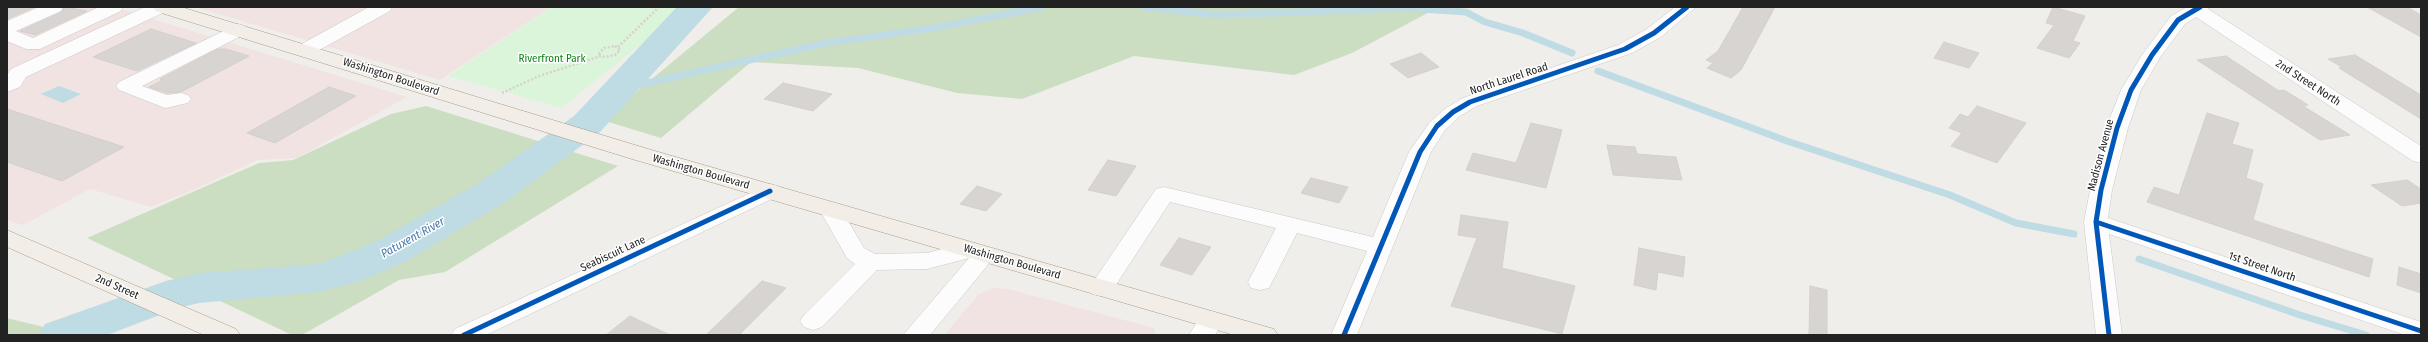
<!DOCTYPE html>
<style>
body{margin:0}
#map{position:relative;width:2428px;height:342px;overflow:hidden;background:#f0eeeb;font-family:"Fira Sans Condensed",sans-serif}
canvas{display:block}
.frame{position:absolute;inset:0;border:8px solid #222;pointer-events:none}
</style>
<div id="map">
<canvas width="2428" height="342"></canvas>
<div class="frame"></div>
</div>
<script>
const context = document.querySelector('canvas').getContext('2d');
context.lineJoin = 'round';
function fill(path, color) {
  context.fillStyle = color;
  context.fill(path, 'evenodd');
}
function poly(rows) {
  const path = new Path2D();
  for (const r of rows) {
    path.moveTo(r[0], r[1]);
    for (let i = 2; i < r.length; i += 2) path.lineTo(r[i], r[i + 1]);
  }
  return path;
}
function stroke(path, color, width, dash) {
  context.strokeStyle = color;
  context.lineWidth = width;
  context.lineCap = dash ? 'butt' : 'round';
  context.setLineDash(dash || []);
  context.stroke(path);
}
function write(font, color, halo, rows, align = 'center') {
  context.font = font + ' "Fira Sans Condensed",sans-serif';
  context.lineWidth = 3;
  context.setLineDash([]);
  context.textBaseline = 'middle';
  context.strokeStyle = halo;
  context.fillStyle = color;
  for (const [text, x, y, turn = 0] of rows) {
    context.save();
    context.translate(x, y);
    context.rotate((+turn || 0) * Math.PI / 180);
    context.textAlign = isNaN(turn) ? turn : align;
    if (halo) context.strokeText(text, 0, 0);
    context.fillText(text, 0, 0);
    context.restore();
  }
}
fill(poly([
 [7,7,114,7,407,97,297,158,258,160,184,194,150,207,90,189,23,225,7,220],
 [195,7,551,7,440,80],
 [992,288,1008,289,1154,328,1155,335,944,335,978,295]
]), '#f1e3e1');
fill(poly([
 [739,7,1439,7,1352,53,1294,75,1134,56,1022,99,957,93,858,68,751,62,661,138,602,120],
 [426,106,618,166,445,272,399,280,302,335,292,335,87,238,259,163,293,160,391,114],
 [7,318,76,335,7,335]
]), '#cbdec1');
fill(poly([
 [552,7,688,7,561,108,448,76]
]), '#daf5da');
fill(poly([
 [59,86,81,94,63,103,41,94]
]), '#bfdbe3');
stroke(poly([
 [1143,7,1218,15,1406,8,1466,12,1485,22,1523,33,1572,53],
 [1598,71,1787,141,1950,195,2016,223,2074,234],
 [620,89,826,43,927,29,1043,7],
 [2139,259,2300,315,2366,335]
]), '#bfdbe3', 7);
fill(poly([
 [677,7,713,7,600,132,508,200,405,262,363,280,319,292,199,303,178,308,107,335,38,335,45,324,166,281,199,273,319,264,375,242,480,182,574,116,677,7]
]), '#bfdbe3');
const building = poly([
 [7,7,35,7,7,19,7,7],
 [64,7,87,11,35,35,20,31,62,12,64,7],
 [1743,7,1775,7,1741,70,1731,78,1707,68,1713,63,1706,60,1718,51,1743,7],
 [2053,7,2085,16,2073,41,2080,43,2069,58,2037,48,2054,25,2046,23,2053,7],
 [2367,7,2407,7,2421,15,2421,37,2367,7],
 [151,29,196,43,137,71,93,57,151,29],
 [1944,42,1979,53,1969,68,1934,58,1944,42],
 [218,49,226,49,249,56,181,92,167,93,149,87,163,80,160,79,218,49],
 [1421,53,1439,67,1408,78,1390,64,1421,53],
 [2355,55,2421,95,2421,119,2339,68,2342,67,2328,59,2355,55],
 [2226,56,2279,91,2284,90,2308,105,2303,106,2350,135,2320,140,2197,60,2226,56],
 [783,83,832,94,813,111,764,99,783,83],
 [329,87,356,96,275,143,247,133,329,87],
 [1977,106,2026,123,1997,163,1951,146,1962,133,1949,128,1960,114,1968,117,1977,106],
 [7,109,124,147,62,181,7,162,7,109],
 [2207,113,2239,123,2232,144,2253,150,2246,178,2263,184,2253,220,2373,259,2369,277,2147,202,2154,187,2179,195,2207,113],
 [1531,123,1562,130,1546,188,1466,170,1473,153,1516,163,1531,123],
 [1607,145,1635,147,1637,154,1676,157,1682,180,1613,175,1607,145],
 [1108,160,1136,166,1116,196,1088,190,1108,160],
 [1311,178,1348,187,1339,203,1301,193,1311,178],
 [2407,180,2421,189,2421,203,2402,206,2371,185,2407,180],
 [977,186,1002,194,986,211,960,204,977,186],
 [1461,215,1508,222,1502,268,1575,286,1562,334,1451,306,1477,238,1458,235,1461,215],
 [1179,238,1211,247,1192,275,1160,265,1179,238],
 [1639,248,1685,257,1683,277,1658,272,1656,290,1634,285,1639,248],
 [2399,267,2421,274,2421,293,2397,285,2399,267],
 [762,281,786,288,739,335,706,335,762,281],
 [1810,286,1827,290,1827,335,1809,335,1810,286],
 [630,316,670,335,606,335,630,316]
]);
fill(building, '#d7d4d2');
stroke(building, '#d3d0cc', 1);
const minor = poly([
 [39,7,63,7,61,11,16,31,33,38,99,7,123,7,121,11,40,49,26,49,7,41,7,21,39,7],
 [145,7,169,7,167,11,26,77,20,87,7,92,7,75,11,69,145,7],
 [369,7,392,7,390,11,312,54,298,54,295,50,298,46,369,7],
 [1675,7,1696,7,1661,37,1632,53,1477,106,1460,116,1445,130,1431,152,1357,335,1331,335,1367,251,1297,233,1269,288,1260,290,1251,288,1248,282,1276,228,1170,202,1110,294,1101,296,1092,294,1089,288,1156,189,1164,187,1373,237,1409,152,1430,122,1446,108,1463,98,1618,45,1647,29,1675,7],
 [2187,7,2209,7,2208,9,2421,146,2421,163,2413,161,2196,17,2185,24,2161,56,2141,90,2128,128,2112,190,2108,218,2421,322,2421,335,2405,335,2109,234,2122,335,2096,335,2084,222,2090,190,2106,128,2121,90,2142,55,2171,16,2187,7],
 [238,24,245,26,247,30,245,34,142,86,167,95,181,93,188,95,191,99,188,103,165,108,119,90,116,86,119,82,238,24],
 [770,184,778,186,781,191,778,196,486,335,451,335,455,329,770,184],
 [830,202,838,204,864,248,875,254,927,253,968,242,976,245,979,249,984,247,992,249,996,255,930,335,903,335,969,258,927,269,877,270,822,327,813,330,804,327,800,321,804,315,855,264,847,258,819,209,822,204,830,202],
 [1211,311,1220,314,1224,320,1215,335,1189,335,1202,314,1211,311]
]);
const major = poly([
 [153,7,181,7,648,149,1274,329,1278,335,1234,335,632,159,155,11,153,7],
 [7,230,236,329,240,335,204,335,7,247,7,230]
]);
stroke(minor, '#c9c8c7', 1);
stroke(major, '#a79c86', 1);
stroke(poly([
 [615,46,620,50,615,55,605,57,598,55,604,48,615,46],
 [618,47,659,7],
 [502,93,539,76,601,56]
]), '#dccecd', 2.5, [2, 2]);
fill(minor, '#fdfcfc');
fill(major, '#f3ede7');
stroke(poly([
 [2096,222,2421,331],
 [464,335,770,191],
 [1344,335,1420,152,1437,126,1453,112,1470,102,1625,49,1654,33,1687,7],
 [2109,335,2096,222,2101,190,2117,128,2131,90,2152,55,2178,20,2200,7]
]), '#0057b8', 5);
write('11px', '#0c8416', '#fff', [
 ["Riverfront Park",552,59]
]);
write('11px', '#222', '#fff', [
 ["Washington Boulevard",391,77,18],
 ["North Laurel Road",1509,79,-18],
 ["2nd Street North",2308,83,33],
 ["Madison Avenue",2101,155,-75],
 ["Washington Boulevard",701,172,16],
 ["Seabiscuit Lane",613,254,-25],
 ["Washington Boulevard",1012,262,16],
 ["1st Street North",2262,267,19],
 ["2nd Street",117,287,24]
]);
write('italic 12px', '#4a7aab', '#fff', [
 ["Patuxent River",413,238,-29]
]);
</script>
